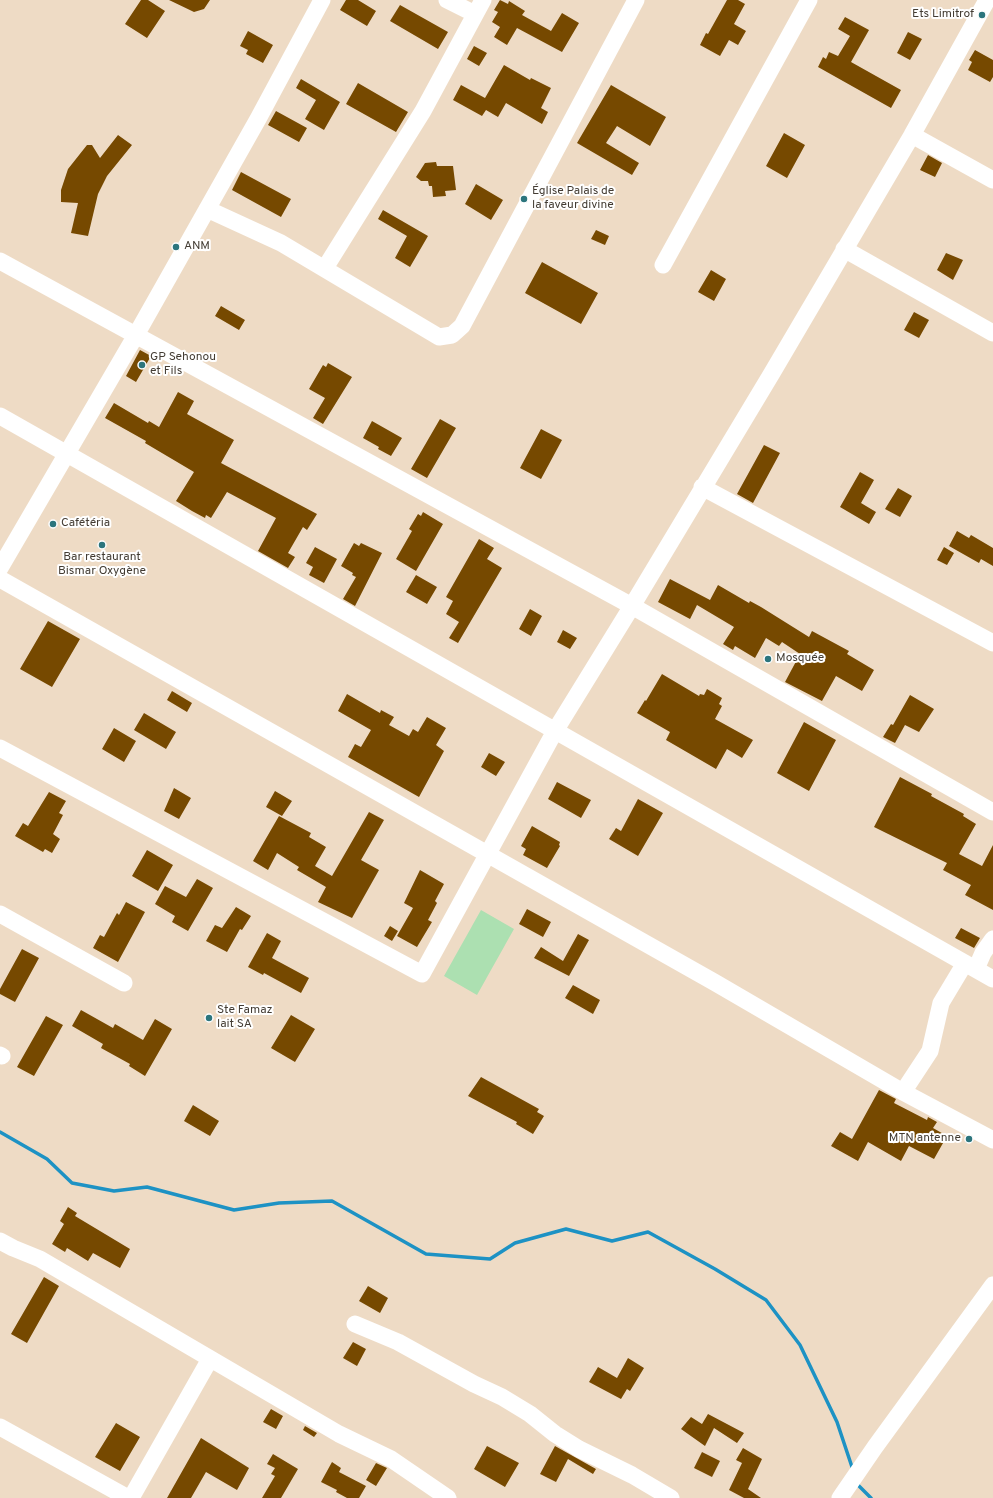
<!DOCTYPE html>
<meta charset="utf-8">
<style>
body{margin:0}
canvas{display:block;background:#eedbc5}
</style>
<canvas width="993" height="1498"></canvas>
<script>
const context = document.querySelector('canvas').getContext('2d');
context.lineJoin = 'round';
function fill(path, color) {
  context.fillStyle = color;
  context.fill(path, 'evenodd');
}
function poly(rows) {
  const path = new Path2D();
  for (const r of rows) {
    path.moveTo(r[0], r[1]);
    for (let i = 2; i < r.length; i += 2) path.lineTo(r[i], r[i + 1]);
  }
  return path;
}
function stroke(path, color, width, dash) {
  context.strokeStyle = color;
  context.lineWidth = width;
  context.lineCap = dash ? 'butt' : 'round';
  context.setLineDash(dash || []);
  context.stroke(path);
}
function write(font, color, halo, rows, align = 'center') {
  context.font = font + ' Overpass,sans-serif';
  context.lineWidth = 4;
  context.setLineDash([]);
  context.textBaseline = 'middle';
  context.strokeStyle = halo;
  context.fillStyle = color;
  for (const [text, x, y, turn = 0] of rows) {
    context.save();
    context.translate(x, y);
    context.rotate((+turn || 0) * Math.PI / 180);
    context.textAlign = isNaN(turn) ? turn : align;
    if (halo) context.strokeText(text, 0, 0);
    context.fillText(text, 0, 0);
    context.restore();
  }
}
fill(poly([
 [481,910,514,929,477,995,444,976]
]), '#ace0b1');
stroke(poly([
 [0,1132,47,1159,72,1183,114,1191,147,1187,234,1210,279,1203,332,1201,426,1254,490,1259,515,1243,566,1229,612,1241,648,1232,715,1269,766,1300,800,1345,837,1422,853,1470],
 [857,1484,871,1498]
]), '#1d92c4', 3.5);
fill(poly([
 [141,0,148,0,165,11,147,38,125,24],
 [169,0,210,0,204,9,194,12],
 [346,0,358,0,376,11,367,26,340,10],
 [500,0,508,4,509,1,525,11,522,15,551,31,562,13,579,23,562,52,517,28,507,45,494,37,500,27,492,22,498,12,494,10],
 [727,0,738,0,745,4,734,24,746,31,738,45,729,40,720,56,700,45,706,33,708,34],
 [400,5,448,32,438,49,390,21],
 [845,17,869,30,851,62,901,90,891,108,818,67,823,57,826,59,829,52,838,56,850,36,838,29],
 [248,31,273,45,263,63,246,54,248,50,240,46],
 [908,32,922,39,910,60,897,53],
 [474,46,487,53,479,66,467,59],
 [975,50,993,60,993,77,990,82,968,70,972,62,969,60],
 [504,65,530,80,531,78,551,88,541,108,548,112,542,124,506,103,498,117,486,110,482,116,453,100,461,85,485,98],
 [301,79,340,102,324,130,305,119,316,100,296,88],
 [358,83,408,112,396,132,346,104],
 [611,85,666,117,650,146,617,126,606,143,639,163,632,175,577,143],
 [276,111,307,128,299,142,268,125],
 [784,133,805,145,787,178,766,166],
 [118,135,132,145,107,176,98,194,88,236,71,233,78,203,61,202,61,190,68,169,87,145,92,145,100,158],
 [928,155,942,163,935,177,920,170],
 [436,162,437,166,453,166,456,190,445,191,446,196,433,197,432,186,429,186,428,181,421,181,416,177,425,163],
 [241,172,291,199,281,217,232,190],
 [476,184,503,200,491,220,465,204],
 [383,210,428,236,410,267,395,258,407,236,378,219],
 [596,230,609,236,605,245,591,239],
 [946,253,963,260,953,280,937,270],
 [542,262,598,293,581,324,525,293],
 [711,270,726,279,714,301,698,292],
 [221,306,245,320,239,330,215,316],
 [914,312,929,320,919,338,904,330],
 [140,350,151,356,136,382,126,376],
 [328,363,352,377,323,424,313,418,325,398,309,389,323,365,326,367],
 [178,392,194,401,187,414,234,440,221,463,317,514,307,530,303,527,288,553,295,557,288,568,258,551,276,518,227,492,211,518,206,515,205,518,192,511,176,501,194,472,145,443,146,441,105,418,114,403,148,423,149,421,159,427],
 [440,419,456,428,427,478,411,469],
 [372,421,402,438,391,456,378,449,379,447,363,438],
 [541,429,562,440,541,479,520,468],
 [764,445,780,453,753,503,737,494],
 [860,472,874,480,861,503,876,512,869,524,840,507],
 [898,488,912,496,900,517,885,509],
 [423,512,443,524,416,571,396,559,412,531,409,529,418,514,421,516],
 [957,531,969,538,971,535,993,548,993,566,981,559,979,563,949,546],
 [479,539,494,548,487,559,502,568,458,643,449,638,459,622,446,614,453,601,446,597],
 [354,543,359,546,361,543,382,553,355,606,343,599,356,577,352,575,353,573,341,566],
 [315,547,337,559,324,583,309,575,313,567,306,563],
 [944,547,954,553,947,565,937,560],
 [416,575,437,587,427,604,406,592],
 [670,579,710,600,718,585,749,603,750,601,761,607,809,637,812,631,849,651,847,654,874,670,862,691,836,676,822,701,785,682,800,654,782,642,779,646,766,638,755,658,735,646,733,650,723,644,734,627,697,605,690,619,658,602],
 [530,609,542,616,531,636,519,629],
 [48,621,80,639,52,687,20,669],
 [563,630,577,638,570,649,557,642],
 [662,674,699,696,700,694,704,695,707,689,722,698,719,704,722,706,715,719,753,740,742,758,727,749,716,769,666,740,670,732,637,713,645,700,646,701],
 [172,691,192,703,187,712,167,700],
 [347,694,380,713,381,710,394,717,389,725,409,736,413,729,418,732,427,717,446,728,436,745,444,751,419,797,348,757,355,744,361,747,371,730,338,711],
 [910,695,934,709,919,732,905,725,895,743,883,737,891,724,893,725],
 [144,713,176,732,166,749,134,730],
 [804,722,836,740,809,791,777,773],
 [114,728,136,741,124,762,102,749],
 [489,753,505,762,496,776,481,767],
 [900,777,932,794,931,796,964,814,963,816,976,824,959,854,982,866,993,845,993,910,965,895,971,885,943,870,947,863,874,827],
 [557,782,591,800,581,818,548,799],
 [174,788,191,798,179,819,164,811],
 [275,791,292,801,282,816,266,807],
 [49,792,66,801,59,813,63,815,53,834,60,839,52,853,45,849,43,852,15,836,23,823,28,826],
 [638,799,663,813,638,856,609,839,616,828,621,831],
 [369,812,384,820,361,860,379,870,352,918,318,902,326,887,297,870,299,867,277,853,268,870,253,861,279,816,311,833,309,837,326,847,315,866,332,876],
 [532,826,560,842,559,845,560,846,547,868,523,855,526,849,521,846],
 [147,850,173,865,158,891,132,876],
 [420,870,444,884,435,901,437,903,428,920,432,922,417,947,397,936,413,908,404,903],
 [197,879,213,888,188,931,172,922,175,916,155,904,165,886,186,897],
 [126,902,145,912,118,962,93,948,100,935,104,937,117,913,119,915],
 [236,907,251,916,242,930,240,929,227,952,206,941,215,925,222,928],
 [527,909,551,922,543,937,519,924],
 [390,926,398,931,392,941,384,936],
 [961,928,980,938,974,948,955,938],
 [267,933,281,941,272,958,309,978,301,993,264,973,263,975,248,967],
 [578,934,589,940,569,976,534,958,541,947,563,961],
 [22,949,39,958,15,1002,0,994,0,989],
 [573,985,600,1000,593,1014,565,998],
 [81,1010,113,1028,115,1024,143,1040,155,1019,172,1029,145,1076,129,1066,130,1064,101,1048,103,1044,72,1026],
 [291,1015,315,1029,295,1062,271,1048],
 [46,1016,63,1025,34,1076,17,1067],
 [481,1077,539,1109,537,1112,544,1116,533,1134,516,1124,517,1122,468,1096],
 [879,1090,896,1099,894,1103,927,1120,928,1117,937,1122,933,1128,947,1136,934,1159,909,1146,901,1161,868,1142,858,1161,831,1146,840,1132,852,1139],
 [193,1105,219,1121,210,1136,184,1121],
 [68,1207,77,1213,75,1216,130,1249,120,1268,93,1253,88,1261,67,1248,65,1252,52,1244,64,1224,60,1221],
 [44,1277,59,1286,27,1343,11,1334],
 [368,1286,388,1298,380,1313,359,1301],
 [353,1342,366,1349,357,1366,343,1358],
 [628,1358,644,1368,630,1391,627,1389,621,1399,589,1382,598,1367,617,1378],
 [271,1409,283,1416,276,1429,263,1422],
 [708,1414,744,1433,737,1443,714,1428,705,1446,681,1429,691,1417,702,1424],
 [116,1423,140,1437,120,1471,95,1457],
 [305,1426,317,1433,314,1437,303,1430],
 [201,1438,249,1468,237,1490,206,1472,191,1498,167,1498],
 [487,1446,519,1463,505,1487,474,1469],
 [555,1446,596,1469,593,1474,568,1459,556,1482,540,1474],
 [743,1448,762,1459,748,1489,761,1498,744,1498,729,1490,742,1463,736,1460],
 [702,1452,720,1461,712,1477,694,1468],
 [273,1454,298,1469,281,1498,262,1498,275,1476,271,1474,275,1468,267,1464],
 [332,1462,341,1468,339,1472,366,1486,359,1498,347,1498,336,1492,337,1490,321,1482],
 [376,1463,387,1468,376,1486,366,1480]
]), '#764900');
stroke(poly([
 [447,0,475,14],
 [912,135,993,180],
 [207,209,281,243,439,337,452,335,462,326,636,0],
 [844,249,993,333],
 [0,261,632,606,772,373,912,135,987,0],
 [663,265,809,0],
 [325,268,423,111,483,0],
 [0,416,993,979],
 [702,487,993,643],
 [0,568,136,335,258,119,322,0],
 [0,579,714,982,903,1092,930,1051,941,1003,965,963],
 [0,748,422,974,555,731,632,606,993,812],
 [0,914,124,983],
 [976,969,983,953,993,939],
 [0,1055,2,1056],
 [903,1092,993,1140],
 [0,1241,13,1248,40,1259,339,1434,391,1459,448,1498],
 [355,1324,398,1342,474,1384,502,1397,530,1414,555,1434,579,1449,632,1475,671,1498],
 [0,1427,128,1498],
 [131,1498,210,1359],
 [840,1498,875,1447,993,1285]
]), '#fff', 17);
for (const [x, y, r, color] of [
 [982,15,4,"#2c757d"],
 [524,199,4,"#2c757d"],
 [176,247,4,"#2c757d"],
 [142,365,4,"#2c757d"],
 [53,524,4,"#2c757d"],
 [102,545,4,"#2c757d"],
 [768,659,4,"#2c757d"],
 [209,1018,4,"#2c757d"],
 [969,1139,4,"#2c757d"]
]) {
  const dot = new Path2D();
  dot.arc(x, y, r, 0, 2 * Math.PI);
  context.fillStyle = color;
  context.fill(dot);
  stroke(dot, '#fff', 1.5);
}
write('12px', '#433c33', '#fff', [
 ["Ets Limitrof",974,15,"right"],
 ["Église Palais de",532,192],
 ["la faveur divine",532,206],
 ["ANM",184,247],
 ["GP Sehonou",150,358],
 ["et Fils",150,372],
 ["Cafétéria",61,524],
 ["Bar restaurant",102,558,"center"],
 ["Bismar Oxygène",102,572,"center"],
 ["Mosquée",776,659],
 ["Ste Famaz",217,1011],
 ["lait SA",217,1025],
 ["MTN antenne",961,1139,"right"]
], 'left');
</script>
